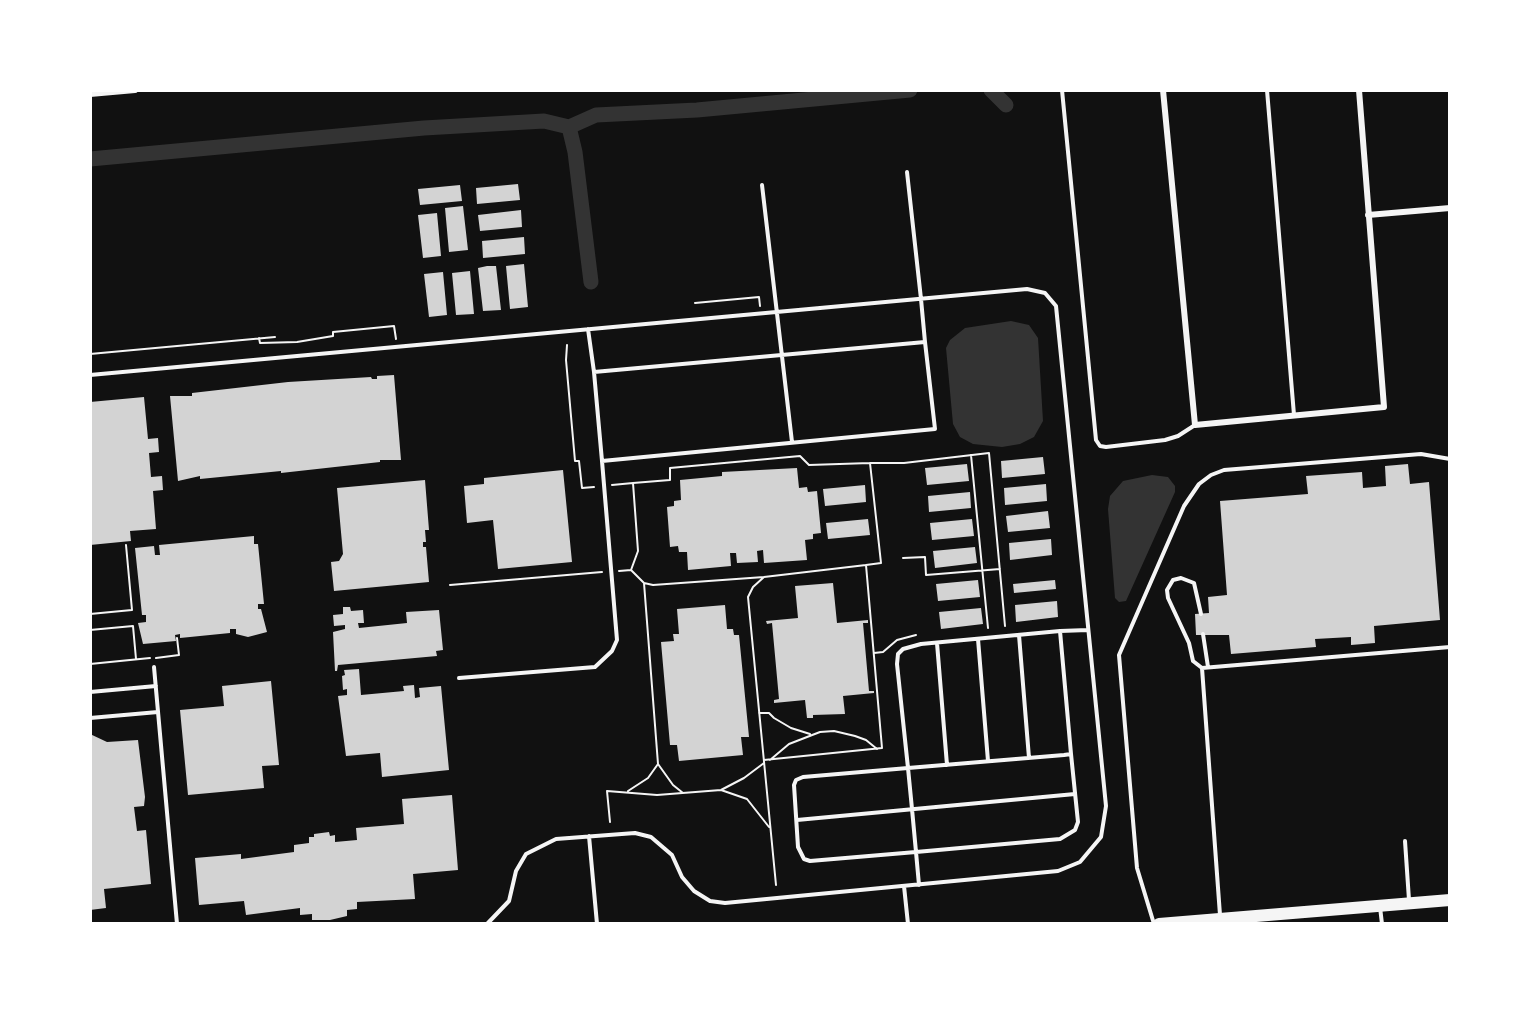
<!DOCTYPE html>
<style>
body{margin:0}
#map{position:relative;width:1540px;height:1014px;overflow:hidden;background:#111;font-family:"Public Sans",sans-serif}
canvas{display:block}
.frame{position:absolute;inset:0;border:92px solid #fff;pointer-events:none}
</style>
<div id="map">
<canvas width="1540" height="1014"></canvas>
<div class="frame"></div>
</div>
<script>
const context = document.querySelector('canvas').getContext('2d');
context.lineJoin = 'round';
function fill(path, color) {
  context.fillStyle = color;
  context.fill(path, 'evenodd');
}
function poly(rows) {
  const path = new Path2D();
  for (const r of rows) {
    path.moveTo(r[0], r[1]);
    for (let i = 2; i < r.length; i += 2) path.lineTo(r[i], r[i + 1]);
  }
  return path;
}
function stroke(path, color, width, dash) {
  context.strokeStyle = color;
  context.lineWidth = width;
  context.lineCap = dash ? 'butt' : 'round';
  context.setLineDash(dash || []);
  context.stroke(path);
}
fill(poly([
 [1011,321,1029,325,1038,338,1043,421,1034,437,1020,444,1002,447,973,444,960,437,953,424,946,348,950,340,965,328],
 [1152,475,1168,477,1175,486,1175,492,1126,601,1119,602,1115,598,1108,509,1110,496,1123,481]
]), '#333');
stroke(poly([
 [991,90,1006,105],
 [90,159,424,128,544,121,569,127],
 [591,282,575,152,569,127,596,115,697,110,910,90]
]), '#333', 15);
fill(poly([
 [518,184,520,200,477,204,476,188],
 [460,185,462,201,420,205,418,189],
 [463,206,468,250,449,252,445,208],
 [521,210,522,227,480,231,478,215],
 [437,213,441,256,423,258,418,215],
 [524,237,525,254,483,258,482,241],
 [524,264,528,307,510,309,506,266],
 [487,266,496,266,501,310,483,311,478,268],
 [470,271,474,314,456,315,452,273],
 [443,272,447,315,429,317,424,274],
 [394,375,401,460,380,460,380,462,281,473,281,471,200,479,200,476,178,481,170,396,192,396,192,393,288,382,371,377,372,379,377,379,377,376],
 [144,397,148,439,158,438,159,452,149,453,151,477,162,476,163,490,153,491,156,529,130,531,131,541,90,545,90,402],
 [1043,457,1045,474,1002,478,1001,461],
 [967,464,969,481,927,485,925,468],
 [1408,464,1410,484,1429,482,1440,620,1374,626,1375,643,1351,645,1351,637,1315,639,1316,647,1231,654,1229,635,1196,635,1195,614,1209,613,1208,597,1227,595,1220,501,1308,494,1306,476,1362,472,1363,488,1386,486,1385,466],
 [797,468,799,488,807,487,808,492,817,491,821,533,813,534,813,539,805,540,807,560,764,563,763,550,757,551,758,562,737,563,736,553,730,553,731,566,688,570,687,552,679,552,678,546,670,547,667,507,674,506,674,501,681,500,680,480,722,476,722,472],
 [563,470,572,562,498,569,493,520,467,523,464,486,484,484,484,478],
 [425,480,429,530,425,530,426,542,423,542,423,547,426,547,429,582,334,591,331,562,339,561,343,554,337,488],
 [1046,484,1047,501,1005,505,1004,488],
 [865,485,866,502,825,506,823,489],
 [970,492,971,508,929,512,928,496],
 [1048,511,1050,528,1008,532,1006,516],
 [868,519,870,535,828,539,826,523],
 [972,519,974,536,932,540,930,523],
 [254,536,254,544,258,544,264,604,258,604,258,609,261,609,267,632,248,637,236,634,236,629,230,629,230,633,180,638,180,634,175,635,176,641,143,644,138,623,146,622,146,615,142,615,135,548,154,546,155,555,160,555,159,545],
 [1051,539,1052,555,1010,560,1009,543],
 [975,547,977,563,935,568,933,551],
 [978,580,980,597,938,601,936,584],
 [1055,580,1056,589,1014,593,1013,584],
 [833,583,837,623,868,620,868,623,863,623,869,691,874,691,874,693,843,696,845,714,813,715,813,718,807,718,805,700,774,703,774,700,779,699,772,623,767,624,766,621,798,618,795,586],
 [1057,601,1058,617,1016,622,1015,605],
 [725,605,727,629,733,629,734,635,739,635,749,737,741,737,743,755,679,761,677,745,670,745,661,642,674,641,673,634,679,634,677,609],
 [343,607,350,607,351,611,363,610,364,623,358,623,359,628,407,623,406,612,439,610,443,650,436,651,437,656,338,665,337,671,335,671,333,632,345,629,345,625,334,626,333,615,343,614],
 [981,608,983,624,941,629,939,612],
 [359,669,361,695,404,691,403,686,414,685,415,698,420,697,419,688,441,686,449,770,382,777,380,753,346,756,338,696,347,695,347,689,343,690,342,676,345,675,344,670],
 [271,681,279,765,262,766,264,788,188,795,180,710,224,706,222,686],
 [90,734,107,742,138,740,145,797,144,806,134,807,137,831,146,830,151,884,104,889,106,908,90,910],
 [452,795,458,870,413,874,415,899,357,902,357,909,347,910,347,916,330,920,312,920,312,914,300,915,300,908,246,915,244,901,199,905,195,858,241,854,241,859,294,852,294,845,309,843,309,837,314,837,314,834,329,832,330,836,335,835,335,842,357,840,356,828,404,824,402,799]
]), '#d3d3d3');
stroke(poly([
 [695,303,759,297,760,306],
 [259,338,260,343,297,342,333,336,333,332,394,326,396,339],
 [567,345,566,360,575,461,579,461,582,488,594,487],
 [90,354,275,337],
 [971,455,988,628],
 [633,483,670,480,670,468,800,456,809,465,870,463],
 [612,485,633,483,638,551,631,570],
 [903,558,925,557,926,575,1000,569],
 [866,565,881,563,870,463,904,463,989,453,1005,626],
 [619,571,631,570,644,583,653,585,764,577],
 [450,585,602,572],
 [90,614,132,610,126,545],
 [90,630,133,626,136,659],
 [874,653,883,652,897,640,916,635],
 [156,658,179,655,177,638],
 [90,664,150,658],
 [759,713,769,713,774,718,791,728,810,734],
 [764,760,882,748,866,565,764,577,753,587,748,597,776,885],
 [770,760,789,744,820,732,834,731,855,736,866,740,877,749],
 [658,764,673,785,683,793],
 [721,790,747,799,769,827],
 [628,791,648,778,658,764,644,583],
 [610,822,607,791,657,795,721,790,744,778,764,763]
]), '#f5f5f5', 2);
stroke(poly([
 [1062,90,1096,440,1100,446,1106,447,1165,440,1178,436,1195,425],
 [1267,90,1294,415],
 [907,172,921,299,925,342,935,429,602,461,594,372,925,342],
 [762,185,792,442],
 [588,329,594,372],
 [90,375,1027,289,1045,293,1056,306,1106,806,1101,837,1080,862,1058,871,725,903,710,901,694,891,682,877,672,855,651,837,635,833,556,839,526,854,516,871,509,901,487,924],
 [1201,614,1194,583,1181,578,1173,580,1167,590,1168,598,1189,643,1193,661,1202,668,1450,647],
 [1060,631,1088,630],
 [1203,634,1208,667],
 [1019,635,1029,758],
 [978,639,988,761],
 [937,643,947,765],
 [154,667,177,924],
 [1202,668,1220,915],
 [459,678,595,667,612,651,617,640,602,461],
 [90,692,156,686],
 [90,718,158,712],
 [797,820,1075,794],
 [589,836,597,924],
 [1405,841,1409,900],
 [919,885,916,852,912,809,908,768,897,664,898,654,903,649,921,644,1060,631,1071,754,1064,755,908,768,803,777,796,780,794,785,798,847,804,859,810,861,916,852,1060,839,1075,830,1078,822,1071,754],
 [904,886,908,924],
 [1380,907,1382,924],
 [1154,924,1137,868,1119,655,1184,506,1199,484,1211,475,1224,470,1421,454,1450,459]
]), '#f5f5f5', 4);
stroke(poly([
 [1163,90,1195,425,1384,407,1359,90],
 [90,94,135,90],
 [1368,215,1450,208]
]), '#f5f5f5', 6);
stroke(poly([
 [1159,924,1450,900]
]), '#f5f5f5', 12);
</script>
